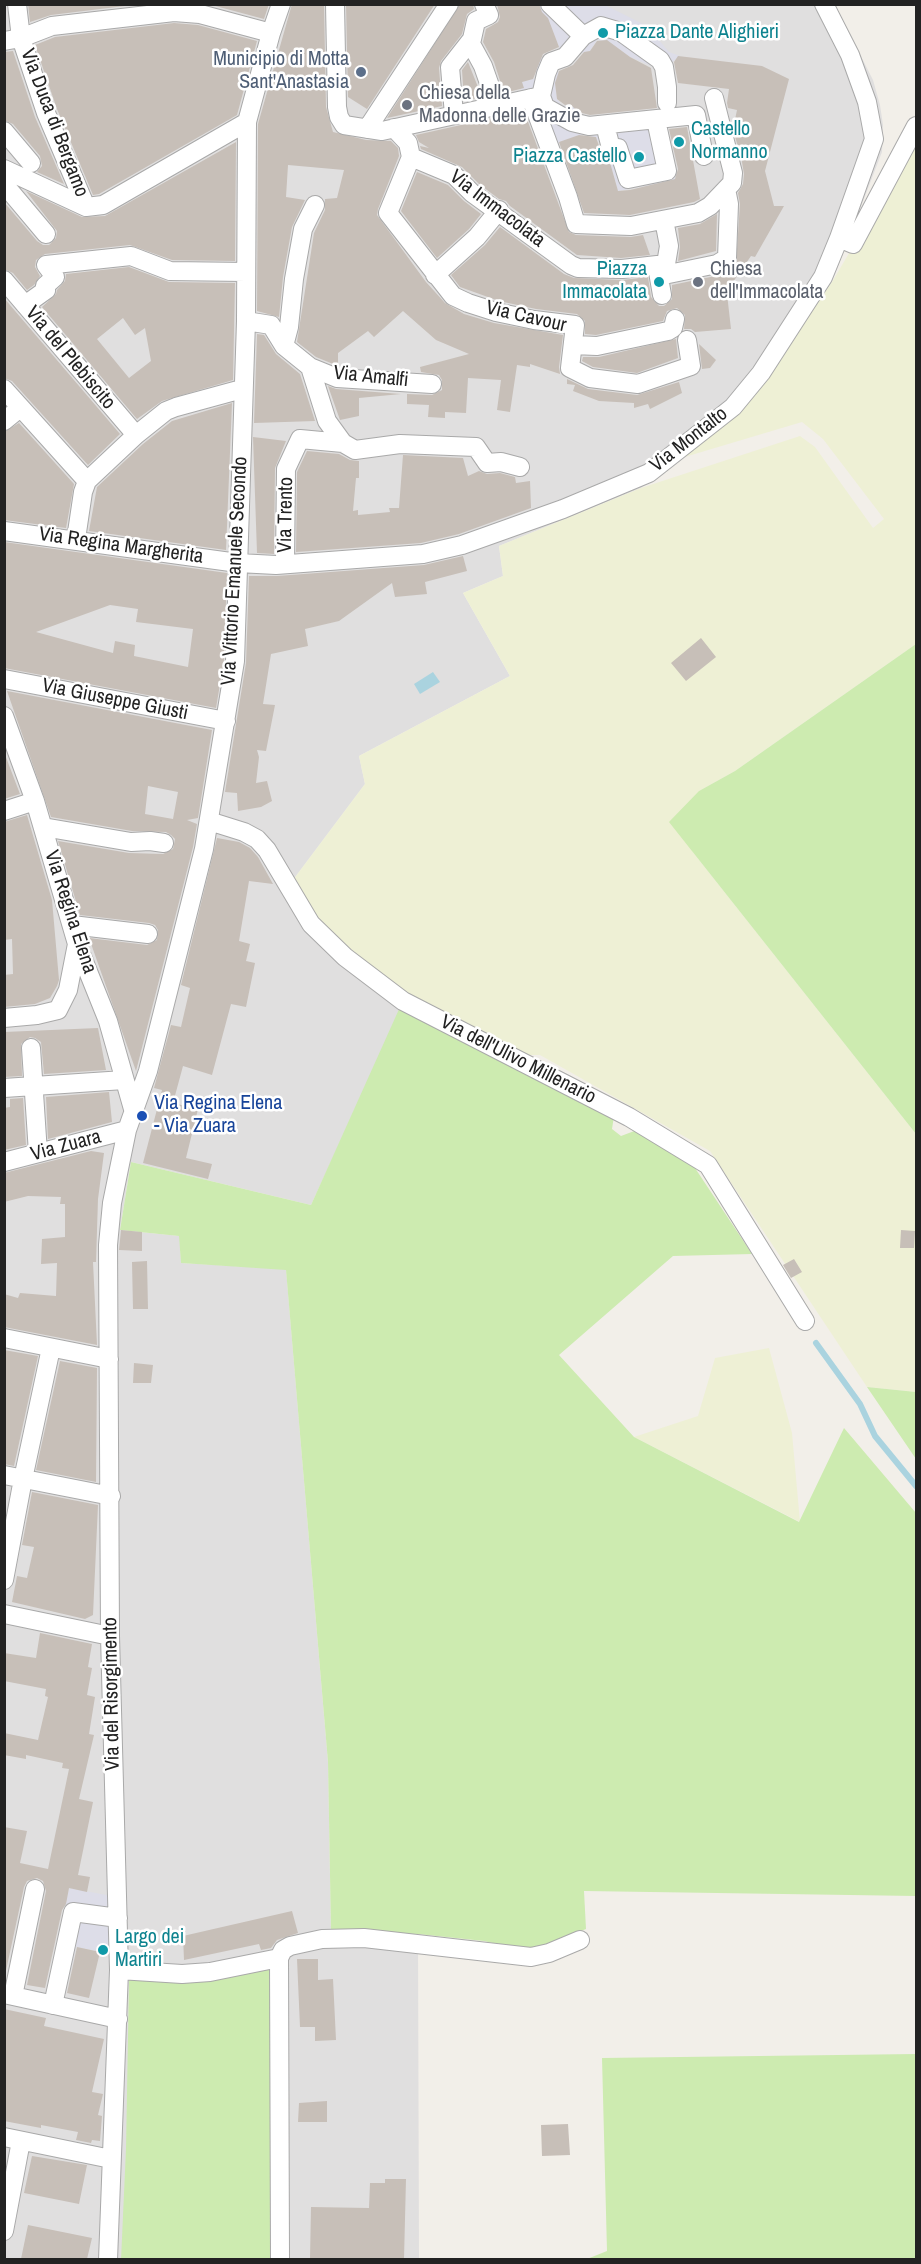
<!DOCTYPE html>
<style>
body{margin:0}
#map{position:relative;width:921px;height:2264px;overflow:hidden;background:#f2efe9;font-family:"Archivo Narrow",sans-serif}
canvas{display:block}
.frame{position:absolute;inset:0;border:6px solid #222;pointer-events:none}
</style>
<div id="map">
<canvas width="921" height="2264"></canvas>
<div class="frame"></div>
</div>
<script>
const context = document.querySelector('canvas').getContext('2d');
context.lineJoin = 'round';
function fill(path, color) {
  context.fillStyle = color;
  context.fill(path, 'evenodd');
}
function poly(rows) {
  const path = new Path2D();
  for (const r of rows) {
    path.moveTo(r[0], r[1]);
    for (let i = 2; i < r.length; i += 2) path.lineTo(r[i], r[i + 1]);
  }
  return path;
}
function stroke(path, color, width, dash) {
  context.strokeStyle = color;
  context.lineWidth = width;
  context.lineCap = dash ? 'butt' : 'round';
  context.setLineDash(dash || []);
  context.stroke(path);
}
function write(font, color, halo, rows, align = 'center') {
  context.font = font + ' "Archivo Narrow",sans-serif';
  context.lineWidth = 5;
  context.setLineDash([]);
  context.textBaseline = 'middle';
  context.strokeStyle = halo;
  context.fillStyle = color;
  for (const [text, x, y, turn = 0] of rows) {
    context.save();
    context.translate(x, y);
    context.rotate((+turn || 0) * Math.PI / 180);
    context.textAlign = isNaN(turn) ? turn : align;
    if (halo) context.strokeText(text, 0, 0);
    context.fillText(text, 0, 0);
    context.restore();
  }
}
fill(poly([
 [5,5,835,5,873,80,880,105,883,125,882,152,832,282,737,415,641,488,499,546,503,576,463,593,510,676,359,756,365,784,293,880,407,997,311,1205,131,1162,120,1230,180,1236,181,1263,286,1269,328,1762,331,1931,418,1934,419,2259,5,2260]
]), '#e0dfdf');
fill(poly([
 [916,140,916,644,735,771,699,791,692,851,916,1134,916,1392,867,1387,710,1151,540,1055,522,1055,407,997,348,954,313,918,293,880,365,784,359,756,510,676,463,593,503,576,499,546,641,488,800,436,815,447,873,528,884,519,823,439,802,422,678,459,738,415,832,282],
 [769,1348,792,1433,800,1522,634,1437,698,1416,715,1358]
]), '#eef0d5');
fill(poly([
 [916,644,916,1134,669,822,699,791,735,771],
 [400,1007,614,1116,612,1129,621,1136,637,1130,695,1168,752,1254,673,1256,559,1355,634,1437,799,1522,844,1428,916,1513,916,1896,584,1891,586,1929,529,1951,484,1941,418,1934,331,1932,328,1762,286,1270,181,1263,179,1236,120,1230,131,1162,311,1205],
 [867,1387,916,1392,916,1459],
 [260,1968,270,1969,272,2259,121,2260,126,2149,129,1980,170,1980],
 [916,2054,916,2259,587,2259,607,2251,602,2058]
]), '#cdebb0');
fill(poly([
 [531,5,605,5,647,26,669,52,680,56,659,73,655,67,630,57,607,41,597,40,590,51,581,53,574,60,557,64,559,76,555,83,557,99,562,106,576,105,578,112,583,118,662,112,675,180,618,191,603,139,593,142,589,132,542,149,519,83,537,78,534,60,561,52,550,24,539,26],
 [69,1888,117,1897,119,1955,76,1947,62,2007,45,2003]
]), '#dddde8');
fill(poly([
 [433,672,440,682,420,694,414,684]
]), '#aad3df');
stroke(poly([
 [816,1343,860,1404,875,1436,916,1486]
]), '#aad3df', 6);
fill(poly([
 [28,4,141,4,51,15,30,22],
 [208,4,269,4,264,19],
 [292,4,324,4,326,107,333,132,366,140,391,141,398,148,399,156,378,209,377,215,426,282,445,303,464,314,494,323,563,335,559,367,560,374,530,364,530,367,517,365,510,412,497,410,501,380,468,378,466,413,445,412,445,418,428,417,429,405,407,404,407,394,432,395,442,390,442,380,439,375,421,372,420,367,469,354,436,340,403,311,374,337,368,331,338,353,338,366,316,357,297,342,314,233,325,210,325,199,337,198,344,170,288,165,286,197,305,200,292,227,283,277,279,317,257,311,258,124],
 [346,4,435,4,367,109,348,97],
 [460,4,473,4,474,9,467,14,462,34,441,61,439,68,442,106,387,118],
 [497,4,539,4,542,12,548,18,559,47,543,54,533,79,522,82,524,88,504,93,494,62,483,42,486,29,498,22,500,17],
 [174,23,198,25,257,41,237,115,99,194,93,195,57,109,35,45,55,37],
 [607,40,630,57,651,68,657,108,590,115,578,112,570,104,565,105,557,99,555,83,559,71,573,65,584,52,590,51,597,41],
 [13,51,35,117,64,184,37,172,42,166,40,156,13,124,4,120,4,52],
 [678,56,762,66,789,79,765,171,774,206,784,206,755,257,751,256,733,282,726,285,731,329,695,332,691,329,684,329,685,315,677,308,667,311,663,321,596,335,585,334,585,321,577,314,536,309,499,301,460,287,451,275,485,245,500,227,564,274,574,278,622,280,648,277,651,297,659,306,664,306,672,299,672,285,720,275,736,264,740,204,738,193,743,184,744,174,742,162,744,148,738,147,733,129,737,110,728,108,727,103,729,89,678,83,674,62],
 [468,62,482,97,464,101,462,70],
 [524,111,569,232,576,235,631,237,643,235,650,255,621,258,577,255,510,206,506,201,499,199,479,184,462,167,421,149,420,146,429,148,419,142,416,135],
 [687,127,700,199,694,202,630,215,584,213,559,142,579,135,596,137,602,155,609,159,618,191,630,190,675,179,678,169,669,129],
 [236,142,235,261,172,260,130,245,45,254,36,260,35,267,40,276,34,285,27,290,13,273,4,269,4,202,37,241,43,245,49,245,56,238,57,231,26,191,82,217,105,216],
 [417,172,448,185,464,201,481,214,469,229,437,258,401,211],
 [717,214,716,251,678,261,680,247,678,228,700,224],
 [129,267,169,282,235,283,233,380,162,401,137,419,42,307,56,294,57,290,65,281,66,274],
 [123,318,135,335,145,328,151,361,129,378,97,339],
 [4,298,120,434,88,465,12,381,4,378],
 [257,334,264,335,276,354,300,374,315,421,254,423],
 [676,339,678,358,637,373,593,367,582,361,583,357,599,357],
 [699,344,716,360,710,368,702,369],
 [567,379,588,389,637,395,679,382,682,393,650,409,648,404,634,408,634,403,599,401,573,391,575,385,567,384],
 [328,386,336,389,401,394,359,398,359,416,340,420],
 [232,403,226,550,89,531,97,487,143,444,172,421],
 [19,423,74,484,66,528,4,520,4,432],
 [253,437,286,441,275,468,274,554,257,553],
 [307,451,339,454,350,460,359,461,359,478,356,478,353,511,358,510,358,515,390,512,389,508,399,508,403,455,463,458,468,476,479,471,487,474,500,473,515,477,516,483,530,481,531,508,459,534,421,543,296,552,297,472],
 [4,542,227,573,224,660,216,708,4,668],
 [110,605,138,609,136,622,193,629,188,667,134,656,135,645,115,641,113,653,36,632],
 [463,556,467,571,425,582,427,594,395,597,392,583,339,621,305,629,308,646,271,654,263,704,275,705,266,751,257,750,259,757,256,783,267,781,272,801,261,807,238,811,237,793,225,792,246,663,249,576,277,576,424,565],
 [701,638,716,657,686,681,671,663],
 [7,691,212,730,198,818,187,820,197,824,193,847,136,1071,89,938,147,945,157,940,158,930,155,925,149,923,80,915,58,841,129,853,163,854,173,849,175,839,171,835,166,832,132,831,51,817],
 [148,786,178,792,173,819,145,814],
 [4,752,20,794,4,799],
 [27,815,52,900,59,980,57,986,50,998,35,1004,4,1007,4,975,13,974,12,939,4,940,4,822],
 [217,838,239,842,250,848,258,857,273,884,249,881,239,941,250,944,246,961,255,963,246,1007,231,1004,212,1075,183,1066,173,1103,198,1109,186,1158,212,1164,208,1179,143,1163,162,1090,154,1088,171,1025,181,1027,190,988,181,985],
 [98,1028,106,1070,44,1074,41,1042,35,1038,30,1037,21,1044,22,1076,4,1077,4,1032],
 [109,1092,112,1122,48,1139,46,1097],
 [23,1098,26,1145,4,1150,4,1108,10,1107,10,1099],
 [91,1151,104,1153,98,1199,96,1262,93,1262,97,1345,4,1327,4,1294,18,1298,20,1293,56,1296,57,1263,41,1264,42,1239,65,1237,65,1204,60,1204,61,1197,28,1196,4,1202,4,1173],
 [121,1230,142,1232,142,1251,119,1250],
 [901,1230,915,1231,914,1248,900,1248],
 [794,1259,802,1272,791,1278,783,1265],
 [147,1261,148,1309,133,1309,132,1262],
 [4,1350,38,1356,14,1466,4,1464],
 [60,1361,97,1368,96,1482,36,1470],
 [134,1363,153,1365,151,1383,133,1383],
 [32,1492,98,1505,93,1615,85,1619,12,1602,17,1576,27,1578,34,1547,22,1545],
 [40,1633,92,1644,88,1667,92,1668,87,1695,95,1697,89,1734,94,1735,79,1799,93,1802,78,1875,90,1877,87,1892,69,1888,66,1904,62,1910,45,1988,27,1985,46,1891,43,1881,37,1878,27,1881,24,1887,4,1980,4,1827,27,1831,20,1863,48,1869,69,1769,62,1768,63,1763,26,1755,26,1759,4,1755,4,1733,38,1740,48,1697,45,1696,46,1689,4,1681,4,1653,36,1658],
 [292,1911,298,1933,277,1940,271,1948,261,1950,259,1944,184,1960,183,1936],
 [77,1947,100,1952,89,1998,67,1993],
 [297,1959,318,1959,318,1980,333,1979,336,2040,315,2041,315,2027,300,2027],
 [4,2009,46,2018,44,2026,104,2039,92,2092,103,2094,98,2115,102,2116,100,2141,92,2140,91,2143,76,2140,78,2132,41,2125,41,2128,4,2121],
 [327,2101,327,2122,298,2122,299,2103],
 [568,2124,570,2155,542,2156,541,2125],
 [32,2156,87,2165,79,2204,24,2193],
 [385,2179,406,2179,404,2259,310,2259,311,2207,369,2208,370,2183,385,2183],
 [28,2225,92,2238,87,2259,21,2259]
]), '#c7bfb8');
const minor = poly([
 [17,4,21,38,46,113,86,207],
 [335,4,337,107,339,117,344,125,382,131,541,96],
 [550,4,583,36,565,57,551,62,546,74,541,96,545,107,572,122,589,126,696,115,704,156],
 [824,4,850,55,867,102,874,139,839,238],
 [583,36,601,26,621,32,660,60,664,67,667,87,667,103],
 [4,41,21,38,52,26,174,12,200,14,271,33],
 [470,42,483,66,497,106],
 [531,98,568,197,576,224,631,226,698,213,710,206,732,183,733,173,714,98],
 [454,115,450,67,472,39,476,21,489,15,484,4],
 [605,125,611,148,618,148,628,179,667,171,656,120],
 [394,128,408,143,411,157,454,175,472,193,571,265,578,268,622,269,666,264,669,246,664,220],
 [367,129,449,4],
 [4,131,31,163],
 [411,157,388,213,453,296,468,303,496,312,534,320,575,325,570,368,590,378,638,384,691,366,687,340],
 [4,169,86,207,103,205,247,122],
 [4,184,46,234],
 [657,266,662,295],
 [435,275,477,237,499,210],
 [659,276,717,264,727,258,729,204,726,189],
 [4,280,136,435],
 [25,305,46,290,45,286,55,277,46,265,131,256,170,271,246,272],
 [246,321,271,325,284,346,310,367,327,421,343,443,355,450,400,444,476,447,487,463,501,462,520,467],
 [573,345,597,346,668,331,673,328,675,319],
 [284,346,289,327,294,279,303,229,315,205],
 [310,367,337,378,432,384],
 [4,389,87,481],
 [4,421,20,408],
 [4,531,238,563,276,565,423,554,462,545,563,509,649,473,733,407,761,373,823,277,839,238,853,244,916,126],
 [76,539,83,492,87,481,136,435,166,411,176,407,242,389],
 [285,564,286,469,300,439,343,443],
 [4,679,226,721],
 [4,716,35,801,77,944,108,1021,133,1109],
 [4,811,35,801],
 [209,821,244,832,257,839,267,850,311,924,345,957,403,1001,629,1117,708,1165,805,1321],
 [43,827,131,842,150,841,164,843],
 [72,925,148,934],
 [4,1018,37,1015,58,1010,68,990,77,944],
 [31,1048,38,1153],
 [4,1088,124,1080],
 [4,1162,127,1130],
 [4,1338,109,1359],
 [4,1475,111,1496],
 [4,1580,23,1479,51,1348],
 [4,1614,110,1636],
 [119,1970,182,1974,210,1972,279,1958],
 [4,1994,118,2019],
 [13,1996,35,1889],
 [53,2005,73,1912,118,1918],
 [4,2137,111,2159],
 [4,2231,21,2141],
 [108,2260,119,1970,110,1636,108,1245,112,1203,127,1130,148,1071,204,849,235,661,246,321,247,122,271,33,281,4],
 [280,2260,279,1958,283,1950,290,1946,322,1939,364,1938,531,1957,549,1953,580,1940]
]);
stroke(minor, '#a9a9a9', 20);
stroke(minor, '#fff', 18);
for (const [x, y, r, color] of [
 [603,33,6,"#0f9aa8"],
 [361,72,6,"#5c6f8a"],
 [407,105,6,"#6b7280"],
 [679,142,6,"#0f9aa8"],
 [639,157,6,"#0f9aa8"],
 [659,282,6,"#0f9aa8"],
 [698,282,6,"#6b7280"],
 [142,1116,6,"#1a4fb4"],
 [103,1950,6,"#0f9aa8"]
]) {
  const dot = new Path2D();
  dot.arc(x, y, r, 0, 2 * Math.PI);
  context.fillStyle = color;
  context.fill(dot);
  stroke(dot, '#fff', 2);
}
write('20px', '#0d838f', '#fff', [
 ["Piazza Dante Alighieri",615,33],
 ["Castello",691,130],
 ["Normanno",691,153],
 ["Piazza Castello",627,157,"right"],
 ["Piazza",647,270,"right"],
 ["Immacolata",647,293,"right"],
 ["Largo dei",115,1938],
 ["Martiri",115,1961]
], 'left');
write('20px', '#4e5e75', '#fff', [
 ["Municipio di Motta",349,60],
 ["Sant'Anastasia",349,83]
], 'right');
write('20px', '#5b616d', '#fff', [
 ["Chiesa della",419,94],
 ["Madonna delle Grazie",419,117],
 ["Chiesa",710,270],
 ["dell'Immacolata",710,293]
], 'left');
write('20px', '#222', '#fff', [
 ["Via Duca di Bergamo",54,123,69],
 ["Via Immacolata",497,209,37],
 ["Via Cavour",526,317,13],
 ["Via del Plebiscito",70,358,50],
 ["Via Amalfi",371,377,6],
 ["Via Montalto",689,440,-38],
 ["Via Trento",286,515,-89],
 ["Via Regina Margherita",121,546,8],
 ["Via Vittorio Emanuele Secondo",235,571,-87],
 ["Via Giuseppe Giusti",115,700,11],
 ["Via Regina Elena",70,912,72],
 ["Via dell'Ulivo Millenario",518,1060,27],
 ["Via Zuara",66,1146,-15],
 ["Via del Risorgimento",112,1694,-91]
]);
write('20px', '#164399', '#fff', [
 ["Via Regina Elena",154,1104],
 ["- Via Zuara",154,1127]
], 'left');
</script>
